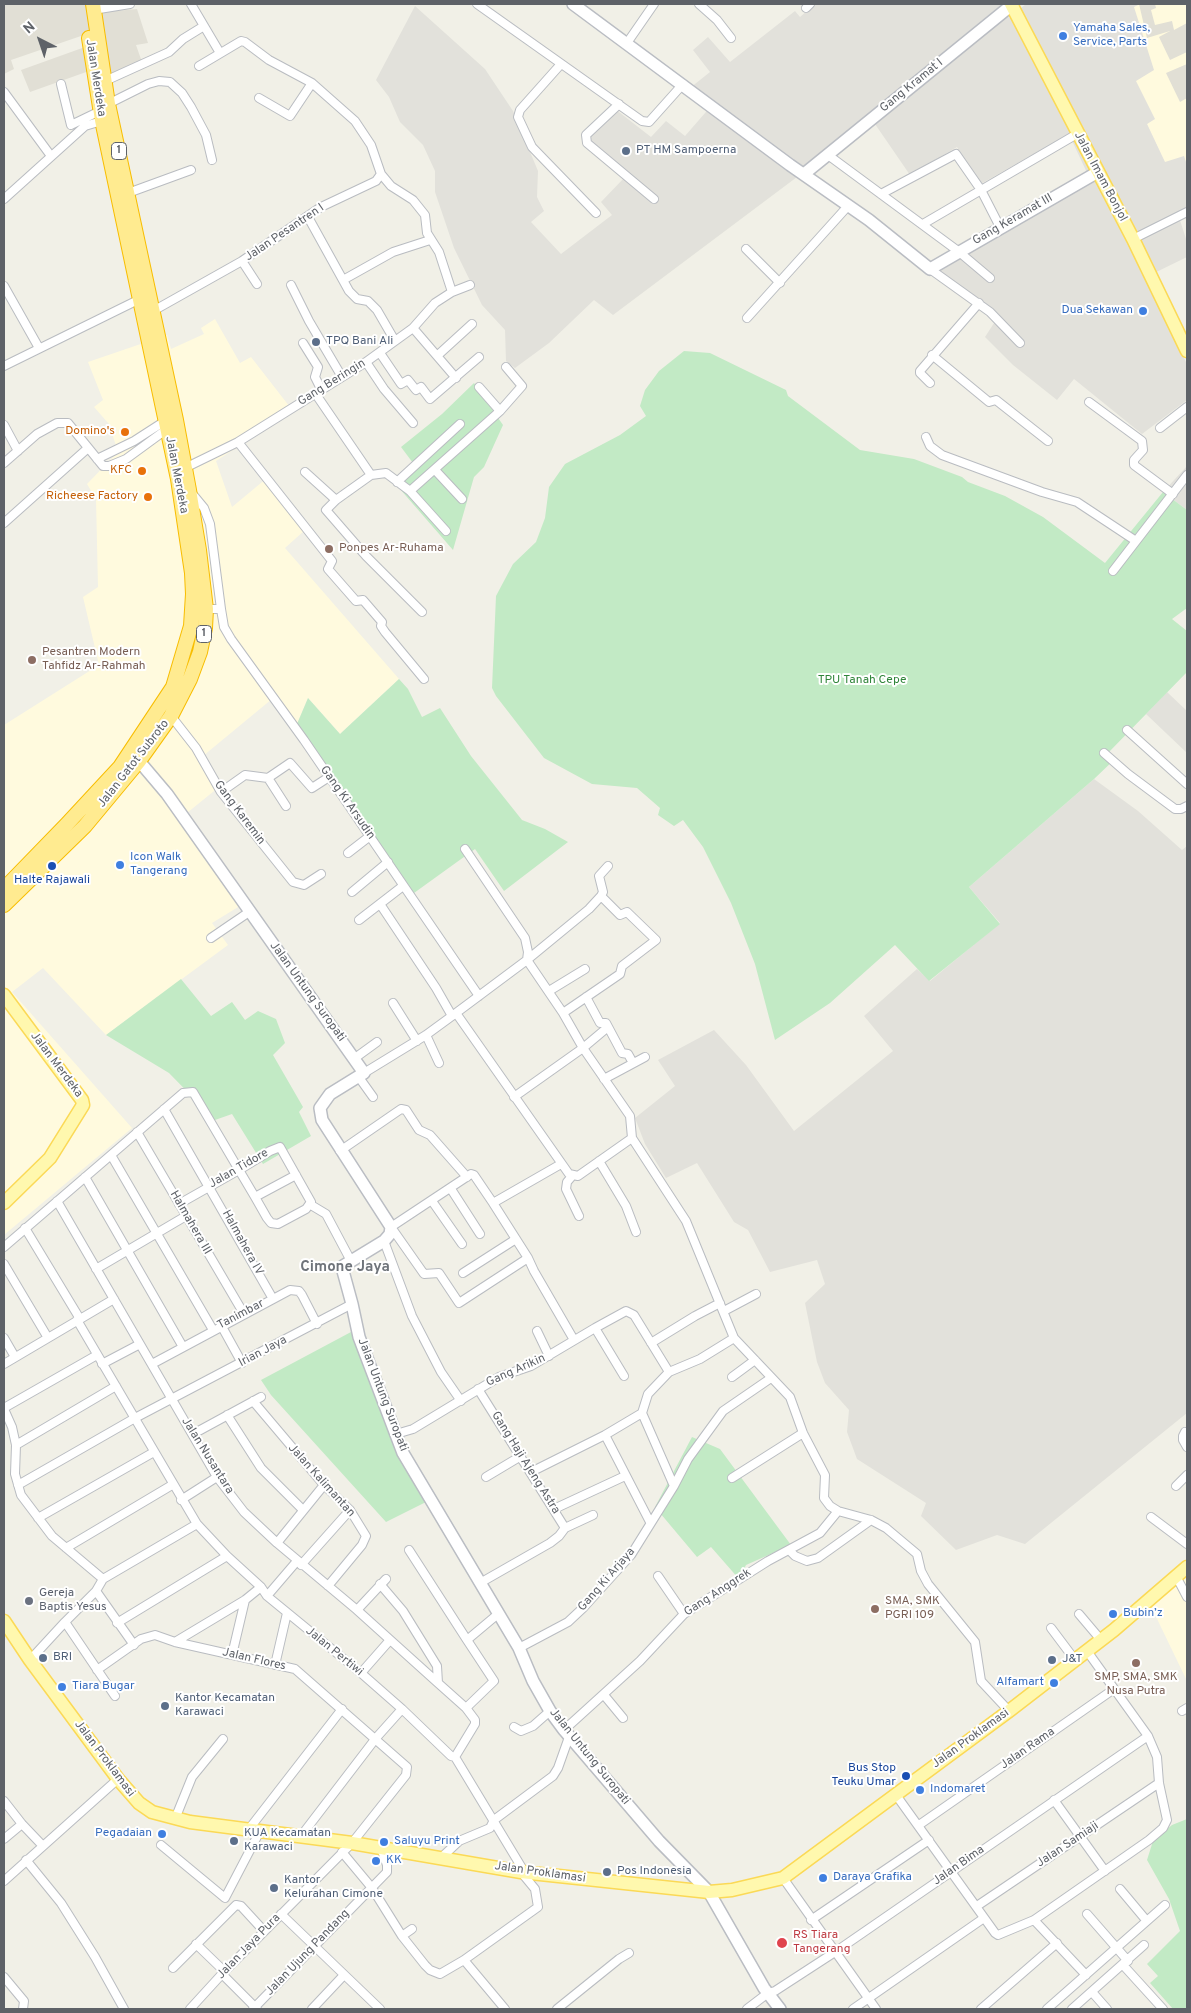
<!DOCTYPE html>
<meta charset="utf-8">
<style>
body{margin:0}
#map{position:relative;width:1191px;height:2013px;overflow:hidden;background:#f1f0e7;font-family:Overpass,sans-serif}
canvas{display:block}
.frame{position:absolute;inset:0;border:5px solid #5e6268;pointer-events:none}
.north{position:absolute;left:15px;top:15px;width:50px;height:50px;-webkit-text-stroke:4px #fff;paint-order:stroke;rotate:319deg;font-size:14px;font-weight:700;line-height:20px;text-align:center;color:#5e6268}
.north::after{content:'';display:block;margin:auto;width:18px;height:22px;background:#5e6268;clip-path:polygon(50% 0,100% 100%,50% 72%,0 100%)}
</style>
<div id="map">
<canvas width="1191" height="2013"></canvas>
<div class="frame"></div>
<div class="north">N</div>
</div>
<script>
const context = document.querySelector('canvas').getContext('2d');
context.lineJoin = 'round';
function fill(path, color) {
  context.fillStyle = color;
  context.fill(path, 'evenodd');
}
function poly(rows) {
  const path = new Path2D();
  for (const r of rows) {
    path.moveTo(r[0], r[1]);
    for (let i = 2; i < r.length; i += 2) path.lineTo(r[i], r[i + 1]);
  }
  return path;
}
function stroke(path, color, width, dash) {
  context.strokeStyle = color;
  context.lineWidth = width;
  context.lineCap = dash ? 'butt' : 'round';
  context.setLineDash(dash || []);
  context.stroke(path);
}
function write(font, color, halo, rows, align = 'center') {
  context.font = font + ' Overpass,sans-serif';
  context.lineWidth = 4;
  context.setLineDash([]);
  context.textBaseline = 'middle';
  context.strokeStyle = halo;
  context.fillStyle = color;
  for (const [text, x, y, turn = 0] of rows) {
    context.save();
    context.translate(x, y);
    context.rotate((+turn || 0) * Math.PI / 180);
    context.textAlign = isNaN(turn) ? turn : align;
    if (halo) context.strokeText(text, 0, 0);
    context.fillText(text, 0, 0);
    context.restore();
  }
}
fill(poly([
 [1140,4,1187,4,1187,165,1184,157,1165,163,1147,124,1154,119,1135,81,1133,7],
 [215,319,240,363,251,357,293,411,216,461,232,507,267,478,305,530,285,548,399,679,340,734,308,698,294,731,272,699,203,756,219,787,182,817,248,901,212,923,228,945,106,1035,43,968,12,992,132,1128,4,1235,4,725,99,665,83,597,98,587,96,499,87,484,118,452,109,424,94,407,103,400,88,362,167,335,171,349,204,334,201,328],
 [1187,1565,1187,1681,1146,1596]
]), '#fffade');
fill(poly([
 [815,4,1002,4,1009,18,1026,4,1140,4,1134,7,1154,70,1136,81,1155,119,1147,124,1165,162,1184,156,1187,165,1187,207,1178,214,1187,242,1187,257,1144,278,1187,364,1187,400,1142,434,1074,379,1057,400,1013,365,985,337,996,320,934,269,1088,175,1069,134,979,185,957,147,910,175,875,124,797,177,613,315,594,300,549,343,515,368,506,361,505,330,482,305,454,248,435,192,435,171,423,145,400,122,389,97,376,80,415,6,485,69,513,111,538,171,537,197,544,211,531,222,561,254,612,215,601,202,624,178,585,142,615,109,651,137,666,121,685,136,712,105,690,88,710,72,693,50,708,37,730,62,795,11,800,17],
 [1187,466,1187,510,1163,492],
 [1167,692,1187,711,1187,753,1146,714],
 [1094,779,1138,811,1182,850,1187,846,1187,1413,1025,1544,997,1535,956,1550,921,1516,926,1503,857,1459,847,1432,849,1410,825,1383,817,1362,805,1303,825,1284,817,1260,770,1272,748,1230,734,1222,697,1163,666,1178,645,1144,635,1118,675,1086,658,1060,714,1030,746,1065,794,1131,893,1051,864,1016,917,969,930,981,1000,923,969,887]
]), '#e2e1db');
fill(poly([
 [4,4,102,4,104,12,137,9,148,43,136,45,143,65,93,89,89,71,30,92,21,70,85,47,81,36,11,60,14,69,4,74],
 [1139,4,1155,4,1156,8,1151,10,1155,25,1172,21,1174,30,1187,23,1187,52,1170,60,1159,37,1170,31,1147,38],
 [1187,64,1187,98,1180,102,1166,73]
]), '#e1dfd5');
fill(poly([
 [684,351,710,353,786,390,788,396,860,450,914,459,962,477,968,482,1005,496,1043,517,1105,563,1163,492,1187,510,1187,608,1172,619,1187,631,1187,672,1109,752,1116,758,1094,779,969,887,1000,924,929,981,895,945,830,1003,775,1040,755,964,731,903,703,847,683,820,674,826,658,815,660,808,637,788,592,784,544,758,496,696,492,688,496,596,513,564,536,542,545,518,549,487,565,464,620,435,646,416,640,406,645,390,659,371],
 [474,383,503,425,484,467,474,477,453,550,393,481,413,463,401,447,442,414],
 [399,679,408,689,422,717,440,708,471,756,522,820,545,829,568,842,504,891,475,849,414,893,344,792,294,731,308,698,340,734],
 [181,979,211,1016,232,1002,245,1020,258,1011,276,1019,285,1043,273,1055,303,1107,299,1112,311,1136,263,1164,232,1114,215,1120,169,1073,106,1035],
 [351,1332,404,1466,426,1502,386,1522,271,1395,261,1380],
 [692,1437,720,1449,791,1545,746,1565,739,1579,711,1547,697,1557,655,1507],
 [1187,1819,1187,2009,1173,2009,1150,1983,1158,1976,1147,1964,1180,1931,1169,1899,1147,1860,1153,1841,1172,1825]
]), '#c2eac5');
const street = poly([
 [191,4,220,53],
 [477,4,642,121,649,122,683,84],
 [699,4,717,20,731,38],
 [806,8,810,4],
 [93,10,130,4],
 [627,43,654,4],
 [561,64,520,110,518,117,532,147,596,213],
 [105,81,169,52,183,39,204,26],
 [61,84,71,125,100,111],
 [4,92,51,156],
 [259,98,290,116,312,83],
 [108,104,148,84,159,81,170,82,182,93,191,107,206,135,212,160],
 [619,104,586,135,587,143,654,199],
 [828,155,958,251,990,278],
 [381,174,391,186,413,200,425,215,427,233,439,252,452,292],
 [128,193,191,170],
 [881,194,956,154,981,190,1000,227],
 [4,199,85,126,105,120],
 [308,217,349,291,357,299,368,301,377,310,395,341],
 [923,224,1077,134],
 [1133,239,1187,212],
 [746,249,780,283],
 [242,261,257,284],
 [930,269,990,312,1020,343],
 [343,280,393,252,430,240],
 [291,285,309,321,342,377],
 [4,286,39,348],
 [153,311,242,261,321,207,376,181,381,174,371,145,355,121,312,83,269,60,245,42,241,41,199,66],
 [747,318,848,206],
 [413,328,456,378],
 [303,343,318,367,315,377,321,389],
 [380,353,401,384,408,380,416,390,421,387,430,399,479,357],
 [438,355,472,324],
 [932,355,989,402,996,400,1048,441],
 [366,362,384,389,413,423],
 [4,366,140,299],
 [930,383,920,373,920,371,979,303],
 [479,387,500,411],
 [315,393,371,475,386,473,410,491,500,411,522,386,506,367],
 [1089,402,1142,441,1143,450,1134,460,1134,465,1173,494],
 [4,425,18,451],
 [1160,428,1187,407],
 [926,437,930,446,942,455,1042,492,1077,502,1136,541],
 [238,442,332,561,328,569,356,601,363,600,382,622,381,626,385,632,424,679],
 [97,459,134,441,165,421],
 [4,463,37,434,57,423,68,423,103,466,109,466,126,459,167,429],
 [185,466,191,465,238,442,366,362,413,328,435,303,452,292,470,285],
 [435,470,462,499],
 [305,472,336,500],
 [371,475,336,500,326,510,366,556,422,612],
 [397,482,460,424],
 [190,491,204,508,210,524,221,609,206,609],
 [410,491,446,531],
 [4,523,88,448],
 [1113,571,1187,475],
 [221,609,224,627,231,639,304,740,479,996],
 [171,716,196,748,221,792,293,882,304,885,321,874],
 [1127,730,1187,784],
 [1104,753,1128,774,1175,809,1181,809,1187,806],
 [268,778,286,806],
 [221,792,245,775,268,778,290,763,312,788,329,777],
 [465,849,525,938,528,952,527,960],
 [348,853,370,836],
 [352,892,388,862],
 [380,904,436,988,452,1016],
 [359,920,403,886],
 [211,938,249,912],
 [527,960,563,1013,583,1048,630,1116,632,1138,686,1221,734,1338,790,1397,803,1433,825,1475,824,1498,830,1506,838,1511,871,1520,886,1528,917,1554,921,1571,928,1584,975,1642,981,1681,1009,1711],
 [549,991,585,969],
 [586,997,600,1023,606,1023,622,1053,628,1054,633,1063],
 [393,1003,417,1041],
 [456,1013,569,1174,578,1176,632,1138],
 [563,1013,620,974,622,966,656,940,627,912,620,915,601,896],
 [426,1035,439,1063],
 [355,1058,377,1042],
 [364,1073,426,1035,452,1016,527,960,589,909,601,896,603,892,599,876,608,866],
 [358,1076,373,1097],
 [604,1079,645,1057],
 [514,1097,583,1048,608,1027],
 [164,1109,273,1299],
 [137,1132,244,1314],
 [340,1151,401,1109,406,1110,419,1130,430,1135,467,1177],
 [111,1155,213,1330],
 [599,1161,626,1206,636,1232],
 [573,1175,567,1182,566,1189,579,1216],
 [85,1177,183,1347],
 [451,1189,480,1234],
 [255,1197,296,1175],
 [57,1201,217,1477,234,1499,244,1512,277,1543,357,1610,438,1683],
 [432,1201,462,1244],
 [493,1203,528,1258,534,1271,574,1340],
 [311,1205,326,1214,351,1261],
 [25,1228,80,1319],
 [384,1241,412,1316,441,1372,461,1401],
 [4,1247,183,1093,193,1092,239,1170,255,1197,267,1218,271,1223,278,1224,306,1209,311,1202,280,1147,270,1151,239,1170,179,1204],
 [528,1258,459,1303,439,1273,424,1274,391,1227,471,1174,474,1175,493,1203,561,1164],
 [4,1264,48,1338],
 [96,1269,186,1216],
 [463,1273,516,1239],
 [724,1311,756,1294],
 [77,1320,197,1524,227,1556,261,1587,267,1596,361,1673,402,1709,451,1756,455,1757,475,1724,475,1720,466,1708,438,1683,437,1666,403,1611,380,1584],
 [221,1325,242,1363],
 [595,1328,624,1376],
 [537,1331,549,1356],
 [4,1338,15,1357],
 [651,1343,695,1316,720,1303],
 [4,1364,114,1299],
 [102,1364,140,1344],
 [152,1364,290,1290,299,1291,302,1295,317,1324],
 [732,1377,755,1360],
 [478,1389,565,1528,559,1536,550,1543,480,1583],
 [253,1401,324,1485,350,1510,366,1536,362,1545,328,1586],
 [4,1408,97,1355],
 [4,1409,12,1427,16,1445,15,1474,21,1495,52,1536,103,1579],
 [642,1413,648,1394,669,1372,700,1359,734,1338],
 [227,1415,261,1468,303,1510],
 [1185,1432,1183,1436,1183,1440,1187,1447],
 [193,1434,261,1397],
 [396,1434,413,1429,499,1377,531,1366,595,1328,626,1311,634,1315,669,1372],
 [605,1435,650,1522],
 [16,1445,116,1386],
 [486,1477,521,1456],
 [732,1478,803,1433],
 [18,1485,135,1418,352,1304],
 [674,1486,688,1459,723,1411,771,1378],
 [1176,1486,1187,1475],
 [181,1500,217,1477],
 [554,1509,625,1476],
 [1151,1517,1187,1544],
 [38,1518,154,1452],
 [565,1528,593,1515],
 [277,1543,324,1485],
 [66,1548,172,1485],
 [409,1550,467,1640,498,1614],
 [789,1550,795,1556,807,1561,818,1558,871,1520],
 [301,1565,350,1510],
 [658,1576,684,1614],
 [1176,1576,1187,1597],
 [96,1591,134,1645],
 [267,1596,297,1561],
 [357,1610,386,1579],
 [1079,1614,1101,1640],
 [65,1622,115,1696],
 [117,1623,227,1556],
 [1051,1628,1075,1660],
 [175,1642,245,1600,261,1587],
 [519,1648,568,1622,584,1607,631,1555,674,1486,642,1413,605,1435,531,1472],
 [232,1655,245,1600],
 [30,1660,65,1622,96,1591,103,1579,197,1524],
 [275,1665,287,1613],
 [97,1670,141,1639,155,1635,175,1642,295,1669,407,1767,406,1775,352,1843,222,1974,190,2009],
 [361,1673,390,1640],
 [604,1695,623,1718],
 [466,1708,494,1681,467,1640],
 [1182,1711,1187,1708],
 [514,1727,521,1731,533,1726,550,1711],
 [564,1730,640,1661,684,1614,768,1561,820,1533,838,1511],
 [455,1757,525,1873],
 [896,1795,995,1933,998,1935,1034,1920,1149,1840,1163,1828,1167,1820,1159,1783,1157,1757,1148,1736,1087,1651],
 [1054,1800,1105,1871],
 [4,1801,22,1824,42,1845],
 [175,1819,192,1777,223,1739],
 [919,1825,1114,1689],
 [249,1829,342,1709],
 [301,1836,376,1738,402,1709],
 [4,1839,22,1824],
 [161,1845,225,1898,260,1831],
 [342,1852,372,1888,402,1936,425,1965,430,1970,440,1974,464,1960,538,1907,535,1889,521,1872],
 [442,1857,459,1841,490,1828,494,1820,553,1776,558,1768,569,1737],
 [26,1860,61,1903,95,1957,124,2009],
 [783,1878,876,2009],
 [4,1881,118,1779],
 [1120,1889,1146,1920],
 [977,1906,1159,1783],
 [281,1914,380,2009],
 [1087,1914,1128,1961],
 [811,1920,929,1840],
 [1034,1920,1086,1975],
 [402,1936,412,1929],
 [196,1944,224,1971],
 [464,1960,505,2009],
 [1123,1965,1163,2009],
 [173,1968,236,1905,241,1906,264,1931],
 [222,1974,257,2009],
 [4,1977,24,2001,23,2009],
 [1092,1992,1107,2009],
 [253,2009,387,1872,387,1865,381,1848],
 [312,2009,344,1975],
 [557,2009,619,1959,629,1953],
 [747,2009,768,1993,775,1991,835,1952,1148,1736],
 [853,2009,984,1918],
 [981,2009,1057,1943],
 [1047,2009,1165,1905],
 [1072,2009,1144,1945]
]);
const secondary = poly([
 [573,4,790,165,869,220,930,269,1098,172],
 [804,174,1013,4],
 [139,761,167,794,364,1073,330,1094,320,1108,322,1120,391,1227,390,1234,384,1241,343,1266,343,1271,352,1304,359,1337,403,1453,519,1648,533,1681,550,1711,564,1730,659,1841,709,1892,764,1988,780,2009]
]);
const primary = poly([
 [1011,4,1133,239,1187,351],
 [4,995,82,1100,83,1105,50,1158,4,1203],
 [4,1621,30,1660,118,1779,139,1803,152,1812,190,1822,352,1843,521,1872,709,1892,732,1890,783,1878,1009,1711,1114,1630,1187,1567]
]);
const highway = poly([
 [4,889,67,824,120,767,173,687,191,626,193,594,192,573,178,479,102,120,89,38],
 [4,905,85,826,139,761,171,716,190,679,200,652,205,628,206,609,199,550,189,490,176,420,108,104,93,4]
]);
stroke(street, '#b9bcc1', 10);
stroke(secondary, '#babdc3', 14);
stroke(primary, '#fbd956', 15);
stroke(highway, '#f8bd00', 16);
stroke(street, '#fff', 8);
stroke(secondary, '#fff', 11);
stroke(primary, '#fff8ae', 12);
stroke(highway, '#ffeb90', 14);
for (const [x, y, r, color] of [
 [1063,36,5,"#3f7fe0"],
 [626,151,5,"#5c6f8a"],
 [1143,311,5,"#3f7fe0"],
 [316,342,5,"#5c6f8a"],
 [125,432,5,"#e8710a"],
 [142,471,5,"#e8710a"],
 [148,497,5,"#e8710a"],
 [329,549,5,"#8d6e63"],
 [32,660,5,"#8d6e63"],
 [120,865,5,"#3f7fe0"],
 [52,866,5,"#1a4fb4"],
 [29,1601,5,"#6b7280"],
 [875,1609,5,"#8d6e63"],
 [1113,1614,5,"#3f7fe0"],
 [43,1658,5,"#5c6f8a"],
 [1052,1660,5,"#5c6f8a"],
 [1136,1663,5,"#8d6e63"],
 [1054,1683,5,"#3f7fe0"],
 [62,1687,5,"#3f7fe0"],
 [165,1706,5,"#5c6f8a"],
 [906,1776,5,"#1a4fb4"],
 [920,1790,5,"#3f7fe0"],
 [162,1834,5,"#3f7fe0"],
 [234,1841,5,"#5c6f8a"],
 [384,1842,5,"#3f7fe0"],
 [376,1861,5,"#3f7fe0"],
 [607,1872,5,"#5c6f8a"],
 [823,1878,5,"#3f7fe0"],
 [274,1888,5,"#5c6f8a"],
 [782,1943,6,"#e0444e"]
]) {
  const dot = new Path2D();
  dot.arc(x, y, r, 0, 2 * Math.PI);
  context.fillStyle = color;
  context.fill(dot);
  stroke(dot, '#fff', 2);
}
for (const [x, y, w] of [
 [119,151,15],
 [204,634,15]
]) {
  const box = new Path2D();
  box.roundRect(x - w / 2, y - 8.5, w, 17, 4);
  context.fillStyle = '#fff';
  context.fill(box);
  stroke(box, '#5e6268', 1);
}
write('bold 11px', '#5e6268', null, [
 ["1",119,151],
 ["1",204,634]
]);
write('12px', '#366cbe', '#fff', [
 ["Yamaha Sales,",1073,29],
 ["Service, Parts",1073,43],
 ["Dua Sekawan",1133,311,"right"],
 ["Icon Walk",130,858],
 ["Tangerang",130,872],
 ["Bubin’z",1123,1614],
 ["Alfamart",1044,1683,"right"],
 ["Tiara Bugar",72,1687],
 ["Indomaret",930,1790],
 ["Pegadaian",152,1834,"right"],
 ["Saluyu Print",394,1842],
 ["KK",386,1861],
 ["Daraya Grafika",833,1878]
], 'left');
write('12px', '#5e6268', '#fff', [
 ["Jalan Merdeka",95,78,81],
 ["Gang Kramat I",912,86,-39],
 ["Jalan Imam Bonjol",1100,177,62],
 ["Gang Keramat III",1013,220,-30],
 ["Jalan Pesantren I",285,233,-34],
 ["Gang Beringin",332,383,-32],
 ["Jalan Merdeka",176,475,79],
 ["Jalan Gatot Subroto",134,764,-52],
 ["Gang Ki Arsudin",347,803,55],
 ["Gang Karemin",239,813,53],
 ["Jalan Untung Suropati",307,992,54],
 ["Jalan Merdeka",56,1065,53],
 ["Jalan Tidore",239,1169,-30],
 ["Halmahera III",190,1223,60],
 ["Halmahera IV",242,1243,61],
 ["Tanimbar",241,1315,-28],
 ["Irian Jaya",263,1352,-28],
 ["Gang Arikin",516,1371,-24],
 ["Jalan Untung Suropati",382,1395,69],
 ["Jalan Nusantara",207,1456,58],
 ["Gang Haji Ajeng Astra",525,1463,58],
 ["Jalan Kalimantan",321,1481,48],
 ["Gang Ki Arjaya",607,1580,-49],
 ["Gang Anggrek",718,1593,-33],
 ["Jalan Pertiwi",334,1652,39],
 ["Jalan Flores",254,1660,13],
 ["Jalan Proklamasi",971,1739,-36],
 ["Jalan Rama",1028,1749,-35],
 ["Jalan Untung Suropati",589,1757,51],
 ["Jalan Proklamasi",104,1759,53],
 ["Jalan Samiaji",1068,1845,-34],
 ["Jalan Bima",959,1866,-35],
 ["Jalan Proklamasi",540,1873,8],
 ["Jalan Jaya Pura",249,1947,-46],
 ["Jalan Ujung Pandang",308,1953,-46]
]);
write('12px', '#4e5e75', '#fff', [
 ["PT HM Sampoerna",636,151],
 ["TPQ Bani Ali",326,342],
 ["BRI",53,1658],
 ["J&T",1062,1660],
 ["Kantor Kecamatan",175,1699],
 ["Karawaci",175,1713],
 ["KUA Kecamatan",244,1834],
 ["Karawaci",244,1848],
 ["Pos Indonesia",617,1872],
 ["Kantor",284,1881],
 ["Kelurahan Cimone",284,1895]
], 'left');
write('12px', '#c56008', '#fff', [
 ["Domino's",115,432],
 ["KFC",132,471],
 ["Richeese Factory",138,497]
], 'right');
write('12px', '#785e54', '#fff', [
 ["Ponpes Ar-Ruhama",339,549],
 ["Pesantren Modern",42,653],
 ["Tahfidz Ar-Rahmah",42,667],
 ["SMA, SMK",885,1602],
 ["PGRI 109",885,1616],
 ["SMP, SMA, SMK",1136,1678,"center"],
 ["Nusa Putra",1136,1692,"center"]
], 'left');
write('12px', '#30853a', '#fff', [
 ["TPU Tanah Cepe",862,681]
]);
write('12px', '#164399', '#fff', [
 ["Halte Rajawali",52,881],
 ["Bus Stop",896,1769,"right"],
 ["Teuku Umar",896,1783,"right"]
]);
write('12px', '#5b616d', '#fff', [
 ["Gereja",39,1594],
 ["Baptis Yesus",39,1608]
], 'left');
write('12px', '#be3a42', '#fff', [
 ["RS Tiara",793,1936],
 ["Tangerang",793,1950]
], 'left');
write('bold 15px', '#6f747a', '#fff', [
 ["Cimone Jaya",345,1268]
]);
</script>
